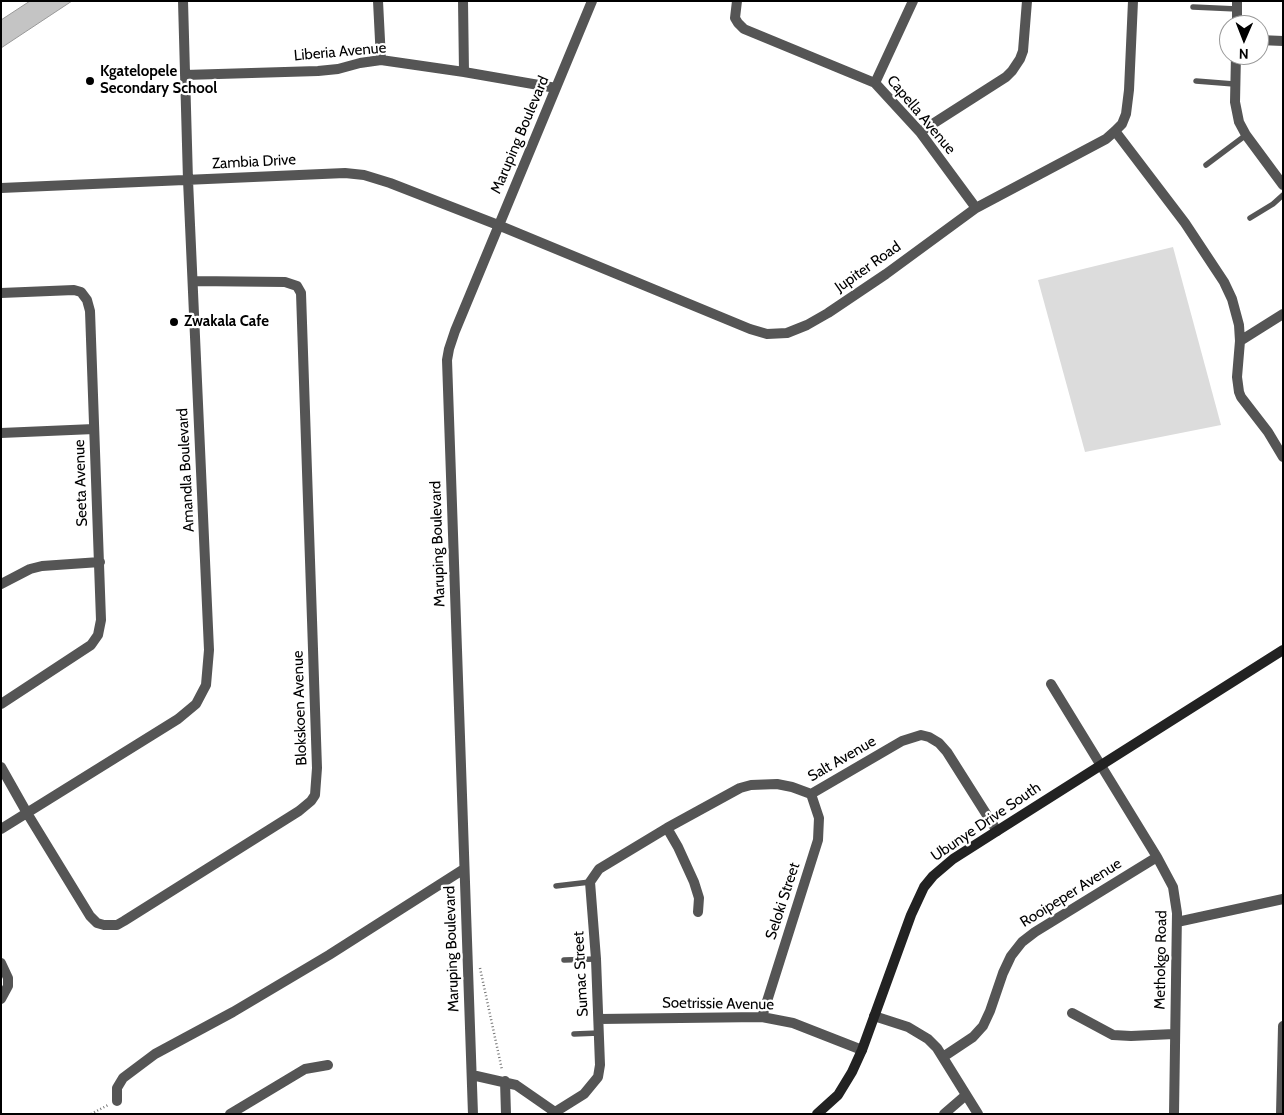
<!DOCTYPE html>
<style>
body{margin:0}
#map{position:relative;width:1284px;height:1115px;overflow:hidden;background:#fff;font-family:Cabin,sans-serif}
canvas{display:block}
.frame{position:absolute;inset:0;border:2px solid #000;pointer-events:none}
.north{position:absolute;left:1219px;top:15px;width:50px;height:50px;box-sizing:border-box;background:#fff;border:1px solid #999;border-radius:50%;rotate:181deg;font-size:14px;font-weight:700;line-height:20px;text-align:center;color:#000}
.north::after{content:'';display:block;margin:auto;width:18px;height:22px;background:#000;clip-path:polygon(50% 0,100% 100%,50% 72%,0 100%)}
</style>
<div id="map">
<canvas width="1284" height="1115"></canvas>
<div class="frame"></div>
<div class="north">N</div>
</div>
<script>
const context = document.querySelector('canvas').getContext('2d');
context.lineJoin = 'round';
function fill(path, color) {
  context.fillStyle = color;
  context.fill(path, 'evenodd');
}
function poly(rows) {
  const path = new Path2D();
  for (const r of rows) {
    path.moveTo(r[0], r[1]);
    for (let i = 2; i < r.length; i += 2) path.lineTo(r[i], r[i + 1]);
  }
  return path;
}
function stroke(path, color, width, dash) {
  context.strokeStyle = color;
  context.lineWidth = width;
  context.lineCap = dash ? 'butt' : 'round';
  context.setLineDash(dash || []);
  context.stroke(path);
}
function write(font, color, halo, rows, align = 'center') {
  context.font = font + ' Cabin,sans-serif';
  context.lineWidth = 4.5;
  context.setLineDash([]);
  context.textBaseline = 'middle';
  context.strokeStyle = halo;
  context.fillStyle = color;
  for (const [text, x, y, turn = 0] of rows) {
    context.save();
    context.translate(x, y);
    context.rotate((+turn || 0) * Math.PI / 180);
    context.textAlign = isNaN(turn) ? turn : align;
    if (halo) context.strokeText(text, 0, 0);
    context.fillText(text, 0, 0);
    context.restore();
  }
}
fill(poly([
 [1173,247,1221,425,1085,452,1038,280]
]), '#dcdcdc');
const building = poly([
 [30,1,72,1,1,48,1,20,30,1]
]);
fill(building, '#c4c4c4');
stroke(building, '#999', 1);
stroke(poly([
 [480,968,502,1070],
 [91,1114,108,1105]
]), '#777', 2.5, [1, 2.5]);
stroke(poly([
 [1193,7,1237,9],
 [1196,81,1234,84],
 [1206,165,1246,135],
 [1250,218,1273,204,1283,195],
 [556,886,590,882],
 [564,960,596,959],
 [574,1034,599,1033]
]), '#555', 5.5);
stroke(poly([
 [378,1,381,60],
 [463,1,464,72],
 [737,1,735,18,738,23,744,29,875,83,920,132,976,208],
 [1237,25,1237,1],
 [1259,40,1283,41],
 [1236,55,1235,102,1239,122,1246,135,1283,185],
 [185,75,318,71,338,69,360,63,381,60,464,72,556,88],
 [875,83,913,1],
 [1115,131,1185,223,1224,282,1232,299,1239,325,1240,341,1237,377,1239,392,1241,397,1268,432,1283,457],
 [920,132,1006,77,1012,71,1020,59,1023,51,1027,1],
 [1,188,345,173,364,175,390,183,498,225,750,329,767,334,787,333,807,325,828,313,886,274,976,208,1106,139,1115,131,1122,124,1126,114,1129,90,1133,1],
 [1,293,74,290,81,292,87,300,90,311,101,620,98,635,91,645,1,704],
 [1240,341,1283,314],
 [1,433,94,429],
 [1,584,30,569,42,566,100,562],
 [1051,684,1157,857,1173,887,1177,913,1174,1114],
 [1,767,27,813,90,916,97,923,104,925,117,925,124,921,299,811,311,801,315,795,317,768,301,293,297,286,285,282,193,281],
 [811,794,902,741,921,735,929,737,939,743,947,752,997,831],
 [667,828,678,847,694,882,699,898,698,912],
 [1,829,178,719,196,704,206,685,209,650,188,180,183,1],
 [1177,922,1283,899],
 [1,963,8,978,8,986,1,999],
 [1072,1013,1113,1035,1131,1036,1174,1034],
 [874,1016,908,1027,928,1039,937,1048,978,1114],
 [762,1017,818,840,819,818,811,794],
 [599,1019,762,1017,793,1023,862,1050],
 [943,1057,973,1037,983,1026,990,1011,1003,973,1011,956,1022,942,1035,932,1157,857],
 [472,1075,516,1085,555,1112],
 [505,1081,506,1114],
 [117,1101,117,1088,123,1078,155,1054,233,1012,329,955,464,869],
 [230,1114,305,1069,328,1065],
 [473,1114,447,360,449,349,455,331,592,1],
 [552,1114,584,1094,598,1077,600,1065,596,959,590,882,599,869,667,828,740,788,751,785,777,784,792,787,811,794],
 [944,1114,966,1095],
 [1281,1114,1283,1026]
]), '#555', 10);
stroke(poly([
 [817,1114,838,1095,852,1072,862,1050,911,915,924,887,933,876,953,859,997,831,1283,650]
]), '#222', 10);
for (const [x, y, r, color] of [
 [90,81,5,"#000"],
 [174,322,5,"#000"]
]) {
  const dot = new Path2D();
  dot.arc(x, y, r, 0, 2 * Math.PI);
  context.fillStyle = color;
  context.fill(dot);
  stroke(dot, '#fff', 2);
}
write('15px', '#000', '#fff', [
 ["Liberia Avenue",340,52,-5],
 ["Capella Avenue",921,115,50],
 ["Maruping Boulevard",520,135,-67],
 ["Zambia Drive",254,162,-3],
 ["Jupiter Road",868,267,-35],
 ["Amandla Boulevard",186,470,-93],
 ["Seeta Avenue",81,483,-92],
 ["Maruping Boulevard",438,544,-92],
 ["Blokskoen Avenue",300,708,-92],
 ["Salt Avenue",842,759,-30],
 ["Ubunye Drive South",986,822,-34],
 ["Rooipeper Avenue",1071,893,-32],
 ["Seloki Street",783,901,-72],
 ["Maruping Boulevard",452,949,-92],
 ["Methokgo Road",1161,960,-89],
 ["Sumac Street",581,974,-93],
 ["Soetrissie Avenue",718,1004,1]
]);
write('bold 15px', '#000', '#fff', [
 ["Kgatelopele",100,72],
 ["Secondary School",100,89],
 ["Zwakala Cafe",184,322]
], 'left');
</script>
